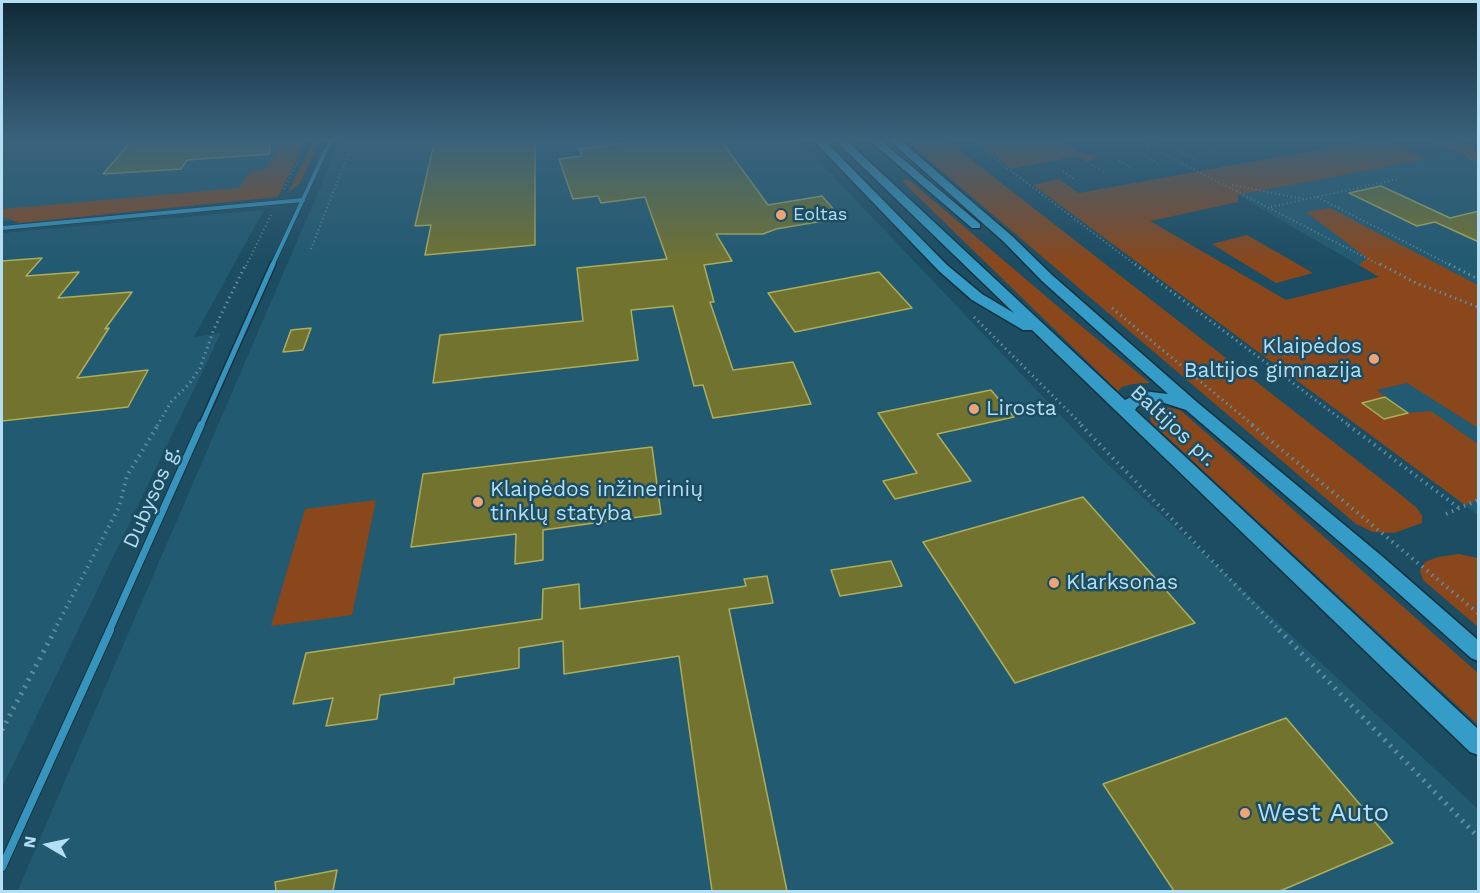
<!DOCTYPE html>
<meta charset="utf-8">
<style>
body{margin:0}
#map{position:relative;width:1480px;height:893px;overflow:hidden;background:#1c4d62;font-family:"Work Sans",sans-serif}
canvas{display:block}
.frame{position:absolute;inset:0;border:3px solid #b4def3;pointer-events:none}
.north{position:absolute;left:18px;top:815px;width:60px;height:60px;-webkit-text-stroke:4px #1c4d62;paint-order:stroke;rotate:279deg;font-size:16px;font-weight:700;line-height:24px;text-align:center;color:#b4def3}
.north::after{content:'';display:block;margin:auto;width:21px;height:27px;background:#b4def3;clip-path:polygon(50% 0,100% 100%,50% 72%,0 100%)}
</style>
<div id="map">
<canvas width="1480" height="893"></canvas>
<div class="frame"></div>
<div class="north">N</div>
</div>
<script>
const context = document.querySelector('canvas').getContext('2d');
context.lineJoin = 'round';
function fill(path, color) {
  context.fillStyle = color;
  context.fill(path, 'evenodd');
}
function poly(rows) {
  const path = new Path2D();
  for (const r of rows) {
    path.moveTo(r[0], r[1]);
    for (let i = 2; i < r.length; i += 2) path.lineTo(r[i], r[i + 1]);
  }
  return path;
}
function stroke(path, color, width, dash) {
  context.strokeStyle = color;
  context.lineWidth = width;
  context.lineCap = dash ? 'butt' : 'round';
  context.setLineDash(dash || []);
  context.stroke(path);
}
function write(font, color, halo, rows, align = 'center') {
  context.font = font + ' "Work Sans",sans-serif';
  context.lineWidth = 5;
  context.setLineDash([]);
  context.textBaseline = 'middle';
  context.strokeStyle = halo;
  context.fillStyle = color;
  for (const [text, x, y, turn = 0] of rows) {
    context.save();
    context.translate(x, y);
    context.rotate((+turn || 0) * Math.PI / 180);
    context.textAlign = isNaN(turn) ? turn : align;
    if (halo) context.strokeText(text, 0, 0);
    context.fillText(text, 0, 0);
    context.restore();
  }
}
fill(poly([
 [2,139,295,139,264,198,2,221],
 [341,139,798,139,1103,460,1478,809,1478,891,17,892],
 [1457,153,1478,162,1478,515,1219,321,1286,300,1379,277,1238,195],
 [1385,397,1407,413,1384,419,1362,403],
 [264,210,194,337,221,333,2,788,2,233]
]), '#225a71');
fill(poly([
 [284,139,307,139,278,197,19,223,2,216,2,209,239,188,251,171,265,170],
 [314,139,320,139,300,183,288,193],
 [904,139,945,139,1390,486,1417,508,1422,516,1422,523,1394,533,1373,532,1356,524],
 [972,139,1060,139,1081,153,1094,154,1097,157,1087,162,1077,156,1012,169],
 [1377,139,1383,139,1427,159,1238,195,1238,202,1150,221,1286,300,1379,277,1359,265,1367,258,1306,212,1330,208,1478,285,1478,428,1407,383,1377,390,1385,397,1362,403,1385,419,1408,413,1431,411,1478,444,1478,500,1465,505,1033,185,1059,179,1079,193],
 [1425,139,1451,139,1478,151,1478,162],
 [908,179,1062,310,1150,383,1133,384,1122,387,1118,391,902,181],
 [1247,235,1313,273,1276,283,1212,244],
 [1161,406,1180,410,1186,415,1478,673,1478,725,1151,422,1149,410],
 [376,500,352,615,271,626,305,509],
 [1459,554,1478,558,1478,627,1423,580,1420,571,1425,562,1438,557]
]), '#8a471c');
const building = poly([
 [133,139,269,139,270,154,187,160,181,169,103,174,133,139],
 [435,139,535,139,535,245,425,255,431,225,415,226,435,139],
 [653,139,720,139,768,205,822,196,841,218,776,229,763,234,716,234,732,261,704,265,714,302,710,302,733,370,793,362,811,404,713,418,703,385,694,386,673,306,631,310,638,360,433,383,440,335,583,321,577,268,667,259,645,197,601,203,598,196,573,199,559,159,582,156,579,149,653,139],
 [1381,186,1450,218,1479,211,1479,242,1435,222,1417,226,1349,193,1381,186],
 [42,258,26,276,79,272,58,298,132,292,105,329,109,328,77,378,148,370,128,407,2,421,2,261,42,258],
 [879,272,912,308,795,332,768,293,879,272],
 [311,328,303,350,283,352,291,330,311,328],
 [991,390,1014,417,937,434,971,481,895,499,883,481,917,473,878,413,991,390],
 [1385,397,1408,413,1384,419,1362,403,1385,397],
 [652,447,661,514,543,530,543,560,515,564,516,534,411,547,423,474,652,447],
 [1083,497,1195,623,1015,683,923,542,1083,497],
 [891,561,902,586,840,596,831,570,891,561],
 [767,576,773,603,729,609,787,891,712,891,679,656,564,674,563,641,519,648,519,668,454,678,454,684,380,695,377,719,326,726,333,698,293,704,306,653,542,619,543,589,579,584,580,609,746,586,744,579,767,576],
 [1286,718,1393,843,1280,891,1174,891,1103,784,1286,718],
 [337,870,333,891,276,891,275,882,337,870]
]);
fill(building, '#72732e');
stroke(building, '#adae5d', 1.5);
const minorFar3 = poly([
 [2,228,303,200],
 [272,266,331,139]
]);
const minorFar2 = poly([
 [201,426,273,264]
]);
const minorFar1 = poly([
 [109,631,201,425]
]);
const minor = poly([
 [2,867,110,630]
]);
const trunk = poly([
 [812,139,823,139,947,265,982,294,1014,313,834,139,845,139,1125,400,1143,391,1168,394,1042,281,1004,242,888,139,899,139,1012,236,1052,275,1198,403,1383,557,1478,640,1478,661,1471,658,1369,567,1186,410,1161,402,1146,401,1137,407,1135,410,1478,729,1478,755,1470,752,1032,330,1023,330,972,300,939,271,812,139],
 [868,139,879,139,980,224,980,228,972,228,868,139]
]);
stroke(minorFar3, '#14313e', 5);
stroke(minorFar2, '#14313e', 8);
stroke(minorFar1, '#14313e', 9);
stroke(minor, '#14313e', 10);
stroke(trunk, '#14313e', 3);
stroke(poly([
 [969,139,1137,266],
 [1151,139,1145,156,1158,164],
 [1153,139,1162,153,1382,266],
 [1258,139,1269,145],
 [1230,141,1245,149],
 [1204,146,1219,154],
 [1179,150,1194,158],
 [1467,157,1478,162],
 [1119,161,1132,168],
 [1092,165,1105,173],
 [1063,171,1074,179],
 [1232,185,1304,199],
 [284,189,309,139],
 [1317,197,1452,266],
 [1271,207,1398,179],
 [311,249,354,139],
 [246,266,271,215]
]), '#5f8da2', 2, [1, 3]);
stroke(poly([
 [1135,264,1350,426],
 [1380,264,1416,283,1478,307],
 [1449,264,1478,279],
 [1112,308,1254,426],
 [974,317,1083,426],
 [157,426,171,402,189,384,200,368,214,329,246,264]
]), '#5f8da2', 3, [1.5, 4]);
stroke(poly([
 [1081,425,1280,631],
 [1252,425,1478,613],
 [1348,425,1459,508],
 [1446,514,1478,500],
 [54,631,119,507,127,476,158,425]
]), '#5f8da2', 4, [1.5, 5]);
stroke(poly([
 [1279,630,1478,837],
 [2,730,55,630]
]), '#5f8da2', 5, [2, 6]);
stroke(minorFar3, '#3795bd', 4);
stroke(minorFar2, '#3795bd', 5);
stroke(minorFar1, '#3795bd', 7);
stroke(minor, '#3795bd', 8);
fill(trunk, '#349cc6');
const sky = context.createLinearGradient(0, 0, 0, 264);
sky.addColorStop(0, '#0f2a36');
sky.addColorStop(0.53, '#3a627c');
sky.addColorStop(1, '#3a627c00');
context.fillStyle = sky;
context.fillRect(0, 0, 1480, 264);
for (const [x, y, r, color] of [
 [781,215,6,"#efa378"],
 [1374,359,6,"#efa378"],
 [974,409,6,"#efa378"],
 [478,502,6,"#efa378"],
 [1054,583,6,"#efa378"],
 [1245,813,6,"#efa378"]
]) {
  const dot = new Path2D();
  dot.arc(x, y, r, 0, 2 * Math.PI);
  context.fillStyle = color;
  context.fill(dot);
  stroke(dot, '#1c4d62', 2);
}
write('18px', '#b4def3', '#1c4d62', [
 ["Eoltas",793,215]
], 'left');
write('21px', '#b4def3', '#1c4d62', [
 ["Klaipėdos",1362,347,"right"],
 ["Baltijos gimnazija",1362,371,"right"],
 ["Lirosta",986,409],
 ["Klaipėdos inžinerinių",490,490],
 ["tinklų statyba",490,514],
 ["Klarksonas",1066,583]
], 'left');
write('21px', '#b4def3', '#1c4d62', [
 ["Baltijos pr.",1173,426,43],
 ["Dubysos g.",152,497,-66]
]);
write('26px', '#b4def3', '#1c4d62', [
 ["West Auto",1257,813]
], 'left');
</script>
